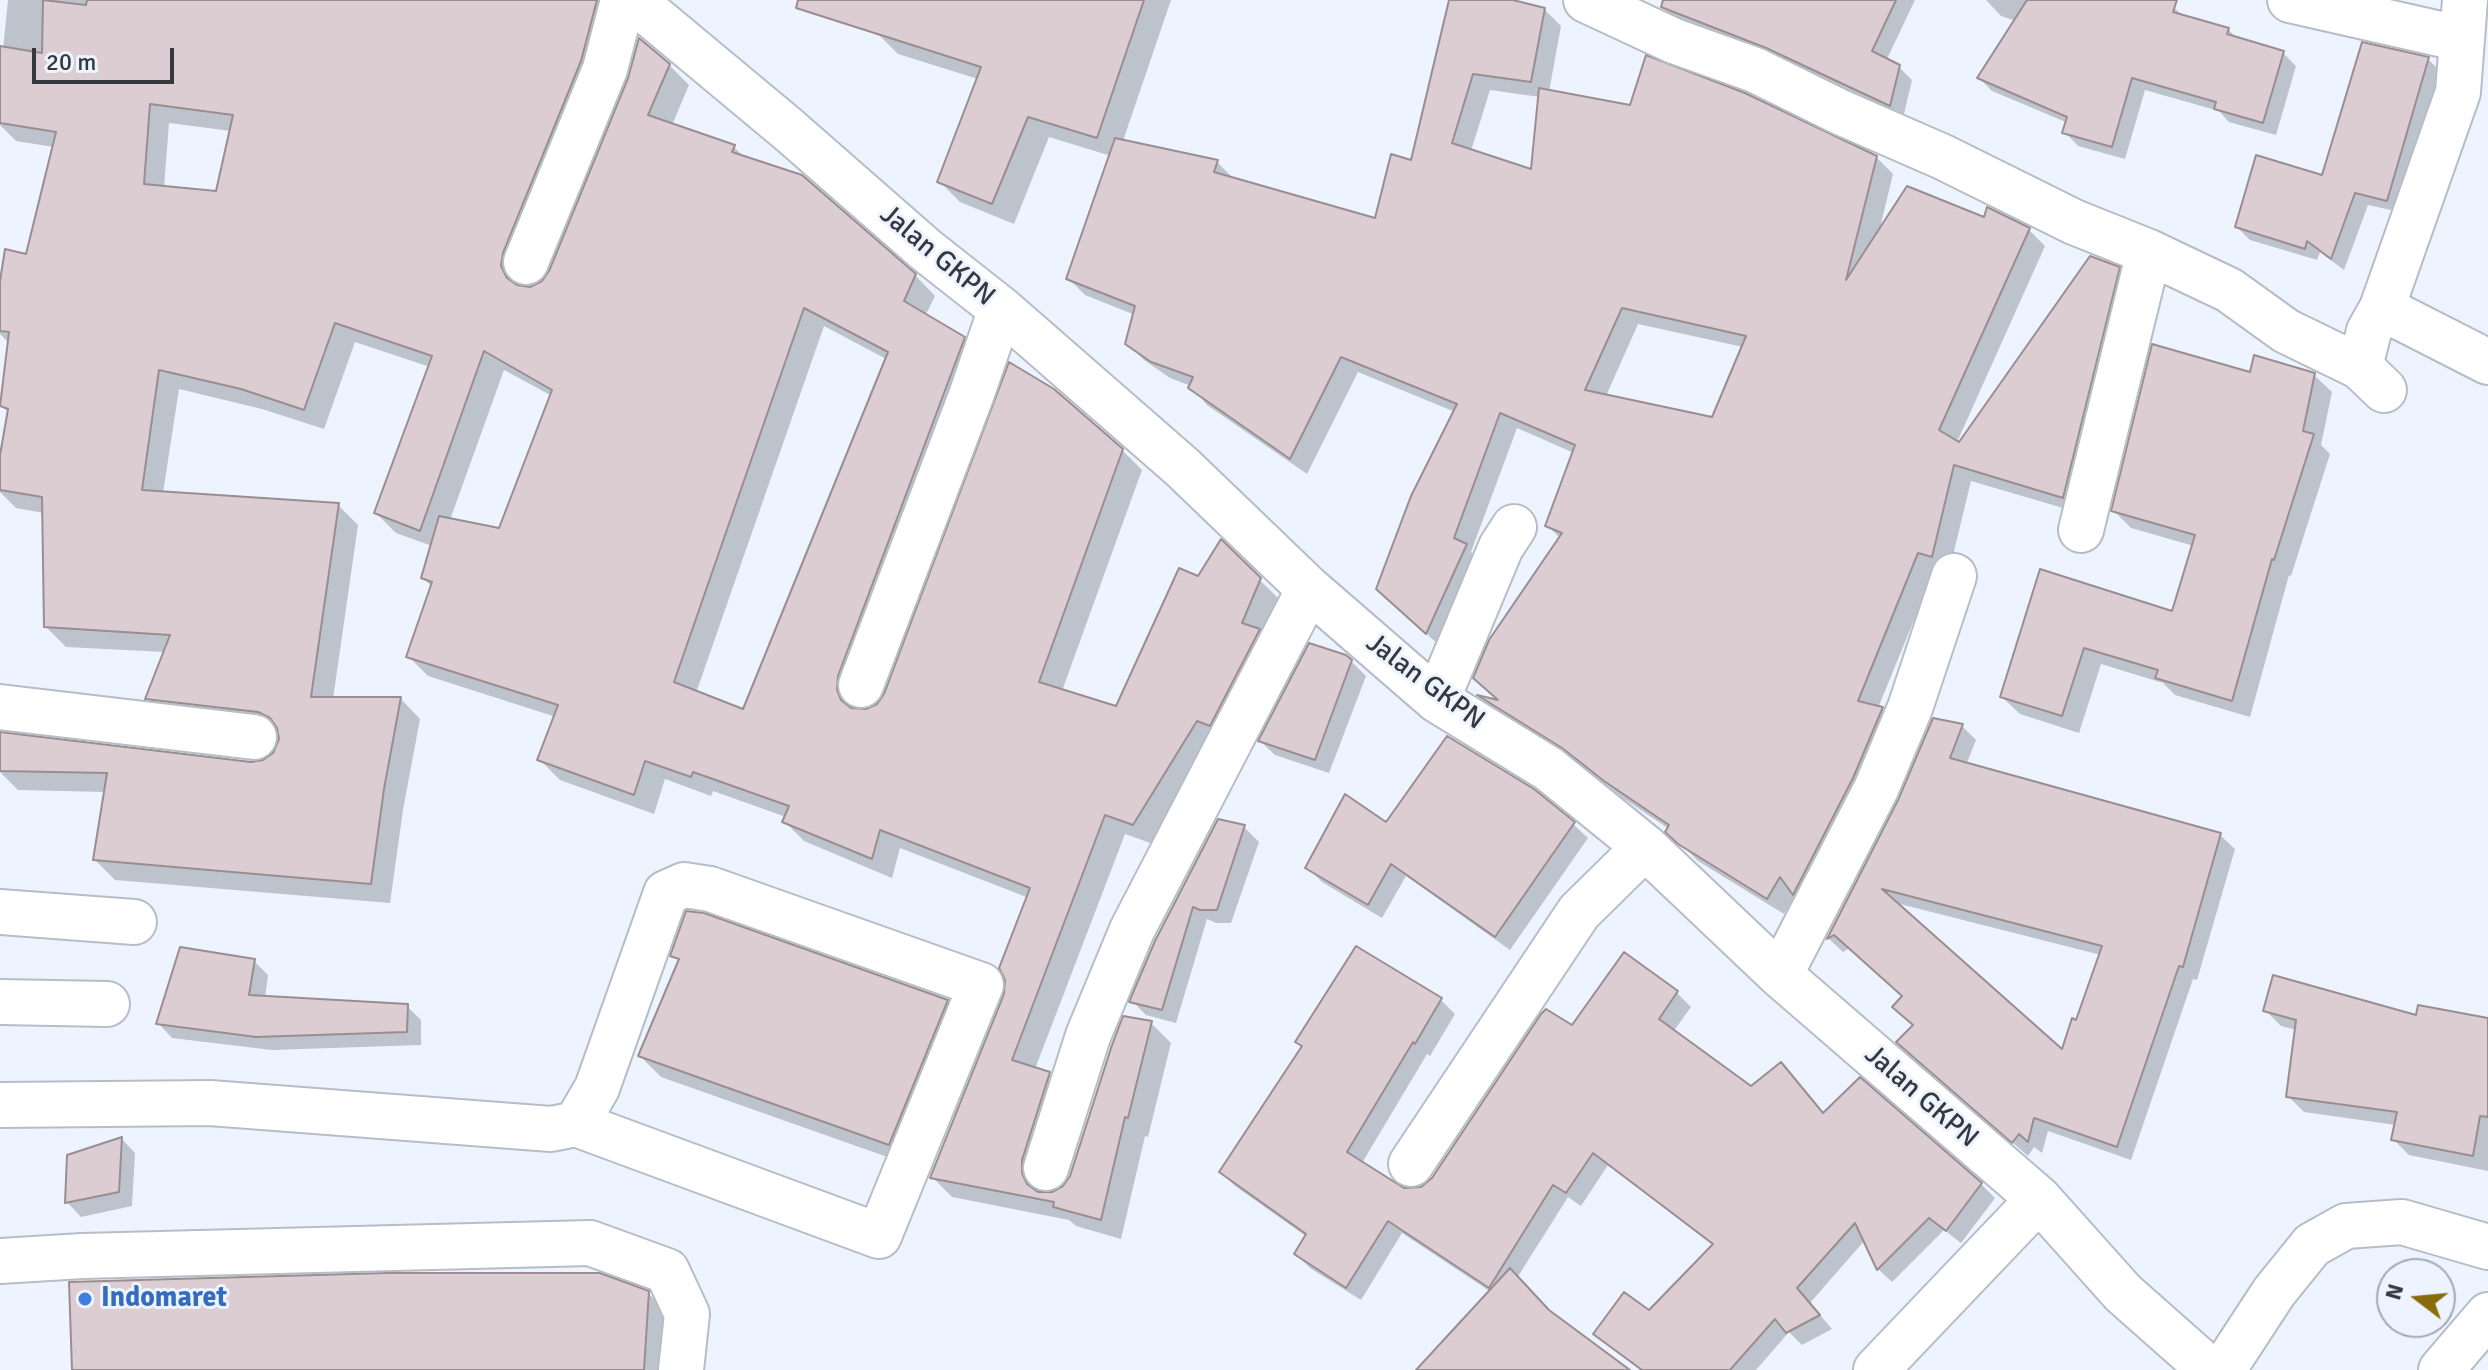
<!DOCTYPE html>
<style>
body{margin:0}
#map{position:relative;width:2488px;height:1370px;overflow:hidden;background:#edf4ff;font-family:Signika,sans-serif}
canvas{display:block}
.north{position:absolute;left:2376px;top:1258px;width:80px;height:80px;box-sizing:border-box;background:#edf4ff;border:2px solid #a3a9b1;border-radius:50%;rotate:286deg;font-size:22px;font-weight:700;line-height:32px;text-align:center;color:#35383c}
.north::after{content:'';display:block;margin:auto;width:28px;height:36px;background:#8a6c0c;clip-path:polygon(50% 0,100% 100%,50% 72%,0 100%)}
.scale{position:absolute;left:32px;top:48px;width:142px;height:36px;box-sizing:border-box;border:4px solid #35383c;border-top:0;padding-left:10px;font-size:24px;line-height:28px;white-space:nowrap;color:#35383c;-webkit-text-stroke:6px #edf4ff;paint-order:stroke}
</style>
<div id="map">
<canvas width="2488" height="1370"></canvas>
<div class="north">N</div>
<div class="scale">20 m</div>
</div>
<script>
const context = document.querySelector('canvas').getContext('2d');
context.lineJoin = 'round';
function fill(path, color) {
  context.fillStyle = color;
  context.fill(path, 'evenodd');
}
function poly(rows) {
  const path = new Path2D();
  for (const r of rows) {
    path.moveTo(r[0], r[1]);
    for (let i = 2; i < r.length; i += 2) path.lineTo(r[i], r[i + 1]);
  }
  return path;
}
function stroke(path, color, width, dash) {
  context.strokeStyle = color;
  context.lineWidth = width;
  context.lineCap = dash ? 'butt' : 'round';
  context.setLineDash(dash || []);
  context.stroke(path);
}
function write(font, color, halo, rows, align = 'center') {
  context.font = font + ' Signika,sans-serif';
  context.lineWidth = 6;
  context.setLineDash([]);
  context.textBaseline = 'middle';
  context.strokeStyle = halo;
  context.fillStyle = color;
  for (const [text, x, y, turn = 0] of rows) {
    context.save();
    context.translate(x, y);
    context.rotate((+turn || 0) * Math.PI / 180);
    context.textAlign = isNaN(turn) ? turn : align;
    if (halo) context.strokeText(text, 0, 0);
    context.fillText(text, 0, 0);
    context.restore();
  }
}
fill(poly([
 [8,0,607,0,522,273,521,288,530,289,543,283,669,65,689,85,672,125,734,147,746,159,915,275,935,296,925,316,964,338,984,359,857,697,856,711,866,712,879,705,1122,450,1142,470,1062,691,1117,709,1221,542,1280,600,1153,844,1125,834,1035,1069,1049,1074,1069,1094,1041,1181,1041,1194,1053,1194,1065,1187,1151,1023,1171,1043,1148,1137,1145,1136,1121,1239,1076,1226,1069,1220,952,1197,932,1177,1006,995,1029,898,900,848,892,878,804,841,784,821,786,817,713,791,711,796,665,779,654,814,560,780,540,760,556,717,428,676,408,656,433,588,423,578,432,546,396,533,376,513,430,367,355,342,324,429,262,409,179,389,163,493,338,505,358,525,333,699,401,699,420,719,403,810,390,903,115,880,95,860,106,792,18,790,0,772,0,734,252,764,265,761,276,752,281,741,280,732,167,718,147,698,165,652,66,647,46,627,44,513,16,508,0,492,0,466,9,413,1,405,9,343,0,334,0,295,27,256,54,147,16,141,0,125,0,48,3,49],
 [169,123,231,131,218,194,164,188],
 [824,326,888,360,744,712,696,693],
 [504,370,552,396,500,530,450,520],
 [812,0,1171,0,1123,141,1217,162,1234,179,1376,221,1412,163,1451,0,1504,0,1544,9,1561,26,1549,92,1876,157,1893,174,1879,232,1986,219,2028,229,2045,246,1954,449,2118,269,2135,286,2080,513,1971,481,1949,572,1935,569,1878,708,1882,709,1899,725,1811,910,1796,895,1784,914,1698,861,1668,831,1669,829,1623,798,1581,764,1496,711,1483,699,1503,704,1561,539,1547,525,1574,453,1517,428,1471,552,1482,563,1443,649,1396,605,1455,412,1358,372,1307,474,1207,405,1191,386,1170,378,1144,360,1127,343,1135,315,1085,295,1068,278,1111,156,1049,137,1014,224,960,202,939,181,978,79,898,54,880,36,826,14],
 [1490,90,1540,97,1533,172,1471,151],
 [1638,324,1743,347,1713,420,1606,396],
 [1665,0,1915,0,1886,61,1899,67,1912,80,1903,118,1675,19,1662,6],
 [1986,0,2150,0,2174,7,2183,17,2228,29,2238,40,2283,53,2296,66,2276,135,2229,122,2219,111,2145,90,2125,159,2078,146,2065,132,2068,123,1992,91,1979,78,2016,21,2001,16],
 [2428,59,2441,72,2400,212,2368,205,2344,270,2320,252,2317,260,2250,240,2237,227,2323,177],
 [2252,374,2314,375,2332,392,2321,445,2330,454,2291,576,2289,575,2250,717,2175,695,2163,683,2101,664,2079,733,2020,714,2002,697,2041,572,2174,613,2194,546,2131,528,2114,511],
 [1346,656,1366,676,1329,773,1275,755,1260,741],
 [1962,726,1976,740,1966,765,2220,835,2235,849,2197,980,2193,979,2131,1160,2048,1131,2042,1153,2034,1147,2028,1156,1912,1056,1915,1026,1904,997,1850,948,1843,952,1829,939,1900,801],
 [1892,902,2101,955,2078,1022,2063,1052],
 [1219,822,1244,827,1259,842,1231,923,1216,923,1207,919,1176,1023,1146,1015,1132,1001],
 [1573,824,1588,838,1510,950,1406,876,1382,918,1322,882,1308,868,1387,825],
 [1356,949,1441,1000,1455,1014,1430,1056,1427,1054,1362,1163,1404,1190,1422,1189,1573,1028,1677,993,1691,1007,1673,1032,1752,1089,1824,1115,1981,1184,1995,1198,1961,1243,1944,1230,1892,1282,1878,1269,1865,1240,1810,1303,1832,1329,1802,1345,1789,1332,1756,1370,1640,1370,1595,1333,1649,1313,1714,1246,1608,1165,1581,1206,1568,1197,1517,1278,1552,1315,1621,1370,1418,1370,1491,1292,1402,1233,1361,1300,1310,1268,1296,1254,1307,1237,1235,1186,1221,1172,1303,1048,1297,1042],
 [673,955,947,1002,968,1023,910,1165,661,1077,640,1056,680,962],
 [254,961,268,975,265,998,407,1006,421,1020,421,1045,272,1050,172,1038,158,1023],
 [2265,1010,2488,1020,2488,1171,2409,1155,2394,1140,2396,1125,2304,1112,2288,1096,2297,1030,2281,1026],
 [122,1139,135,1153,132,1206,81,1217,67,1202],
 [648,1293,681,1326,678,1370,74,1370]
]), '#0003');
const building = poly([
 [43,0,86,5,87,0,597,0,581,61,503,253,501,266,507,278,517,285,530,287,542,281,549,271,628,78,639,38,670,64,648,115,735,145,732,152,802,175,916,274,904,301,965,337,838,676,837,690,841,700,851,708,866,709,877,704,884,694,1009,362,1054,389,1123,449,1039,682,1116,706,1179,568,1198,576,1221,539,1261,578,1242,623,1260,629,1210,726,1197,721,1133,825,1105,815,1012,1060,1050,1072,1022,1160,1022,1173,1027,1184,1038,1192,1052,1192,1063,1186,1070,1176,1112,1045,1123,1016,1152,1021,1128,1118,1125,1117,1101,1220,1053,1207,1054,1202,930,1178,1004,994,1005,980,999,968,1030,888,880,830,872,859,782,822,789,806,693,772,691,777,645,761,634,795,537,760,558,705,406,657,432,582,421,578,439,516,499,528,552,390,484,351,420,531,374,513,432,356,335,323,304,410,241,389,159,370,142,490,339,503,311,697,401,697,384,789,371,884,93,860,107,773,0,771,0,732,251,762,263,760,273,753,279,739,277,728,270,718,258,712,145,699,170,635,44,627,42,497,0,490,0,455,8,409,0,406,9,332,0,331,0,281,5,249,26,254,56,132,0,123,0,46,42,53,43,0],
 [150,104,233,115,216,191,144,184,150,104],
 [804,308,888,352,743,709,674,682,804,308],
 [798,0,1144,0,1097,138,1028,117,992,204,937,182,981,67,796,8,798,0],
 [1449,0,1513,0,1545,8,1531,82,1473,74,1452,143,1531,169,1539,88,1630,105,1646,55,1745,93,1877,156,1846,280,1907,186,1984,217,1987,207,2030,228,1939,430,1959,442,2090,256,2120,267,2063,498,1954,465,1932,557,1918,553,1858,701,1883,707,1853,778,1793,895,1780,877,1767,899,1678,844,1665,832,1669,825,1604,781,1562,748,1477,695,1498,700,1473,678,1489,640,1562,533,1545,526,1575,445,1500,413,1454,538,1467,544,1426,634,1376,589,1411,496,1457,404,1341,357,1290,459,1188,388,1193,377,1151,362,1125,344,1135,306,1066,279,1115,138,1218,160,1214,172,1375,218,1391,154,1411,160,1449,0],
 [1622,308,1746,336,1712,417,1585,390,1622,308],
 [1663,0,1896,0,1872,51,1900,65,1890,106,1766,48,1661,7,1663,0],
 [2027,0,2177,0,2173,12,2229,28,2227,34,2284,51,2263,123,2214,109,2216,102,2132,78,2112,147,2062,133,2067,117,1977,78,2027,0],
 [2362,42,2429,57,2387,201,2355,193,2331,259,2307,241,2305,249,2235,227,2256,155,2322,175,2362,42],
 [2152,344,2250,372,2254,355,2315,373,2303,431,2314,434,2274,560,2272,559,2232,701,2155,678,2158,670,2084,648,2062,716,2000,697,2040,569,2172,611,2195,535,2111,511,2152,344],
 [1309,643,1346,655,1352,660,1315,760,1258,741,1309,643],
 [1933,718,1963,724,1950,758,2221,833,2183,967,2179,966,2117,1147,2034,1118,2028,1142,2019,1134,2012,1143,1896,1042,1913,1025,1892,1007,1902,996,1834,935,1827,939,1898,800,1933,718],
 [1882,889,2102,946,2076,1020,2072,1018,2062,1049,1882,889],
 [1447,736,1534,789,1575,822,1495,937,1391,864,1368,905,1305,868,1345,794,1386,822,1447,736],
 [1218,819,1245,825,1217,910,1200,910,1193,907,1162,1010,1129,1002,1155,941,1218,819],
 [686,911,704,913,948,1000,889,1145,638,1056,679,959,670,956,686,911],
 [1356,946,1442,998,1415,1044,1413,1042,1347,1152,1404,1188,1421,1187,1432,1178,1541,1014,1546,1009,1572,1025,1624,952,1678,991,1659,1019,1751,1086,1781,1062,1823,1113,1860,1077,1982,1183,1946,1231,1929,1218,1877,1270,1855,1223,1797,1288,1820,1315,1786,1333,1775,1319,1730,1370,1642,1370,1593,1334,1624,1292,1649,1310,1713,1244,1593,1153,1566,1193,1553,1185,1489,1288,1388,1221,1346,1288,1294,1254,1306,1234,1219,1172,1302,1046,1295,1042,1356,946],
 [180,947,255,959,249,995,408,1004,407,1032,256,1037,156,1024,180,947],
 [2273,975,2416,1015,2418,1005,2488,1018,2488,1117,2480,1116,2473,1156,2391,1140,2397,1112,2286,1097,2296,1020,2263,1011,2273,975],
 [122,1137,119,1192,65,1203,67,1155,122,1137],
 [1510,1268,1549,1310,1630,1370,1416,1370,1510,1268],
 [386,1273,600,1273,649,1291,644,1370,72,1370,69,1282,386,1273]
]);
fill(building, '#dbcdd1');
stroke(building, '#9a8d91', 2);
const minor = poly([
 [633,0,789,130,926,250,1001,309,1182,467,1309,589,1437,700,1549,769,1645,847,1780,975,2039,1199,2123,1293,2210,1370],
 [1586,0,1674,41,1755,70,1840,112,1943,157,2074,222,2149,252,2229,290,2286,331,2360,367],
 [2290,0,2462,39],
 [526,262,605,69,623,0],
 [2382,308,2488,362],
 [2384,390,2360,367,2369,331,2382,308,2458,92,2465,0],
 [2081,530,2149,252],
 [861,685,971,396,1001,309],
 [1437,700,1501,547,1514,527],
 [0,707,254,737],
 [0,912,134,922],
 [1780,975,1876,789,1910,708,1954,576],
 [0,1002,107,1004],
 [0,1105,210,1103,551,1129,576,1124,879,1236,981,985,710,889,684,885,666,893,597,1088,576,1124],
 [1411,1164,1579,912,1645,847],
 [1046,1168,1088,1036,1132,930,1309,589],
 [0,1261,82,1256,590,1243,667,1271,687,1314,681,1370],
 [1876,1370,2039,1199],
 [2223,1370,2274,1292,2312,1245,2346,1226,2402,1222,2488,1247],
 [2441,1370,2488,1315]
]);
stroke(minor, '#b6bdc7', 48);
stroke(minor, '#fff', 44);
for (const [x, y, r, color] of [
 [85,1299,8,"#3f7fe0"]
]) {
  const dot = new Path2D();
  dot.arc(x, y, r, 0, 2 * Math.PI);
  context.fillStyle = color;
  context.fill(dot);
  stroke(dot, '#edf4ff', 3);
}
write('28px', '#35383c', '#edf4ff', [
 ["Jalan GKPN",937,256,40],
 ["Jalan GKPN",1425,682,37],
 ["Jalan GKPN",1921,1097,41]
]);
write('bold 28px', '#366cbe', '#edf4ff', [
 ["Indomaret",101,1299]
], 'left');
</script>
